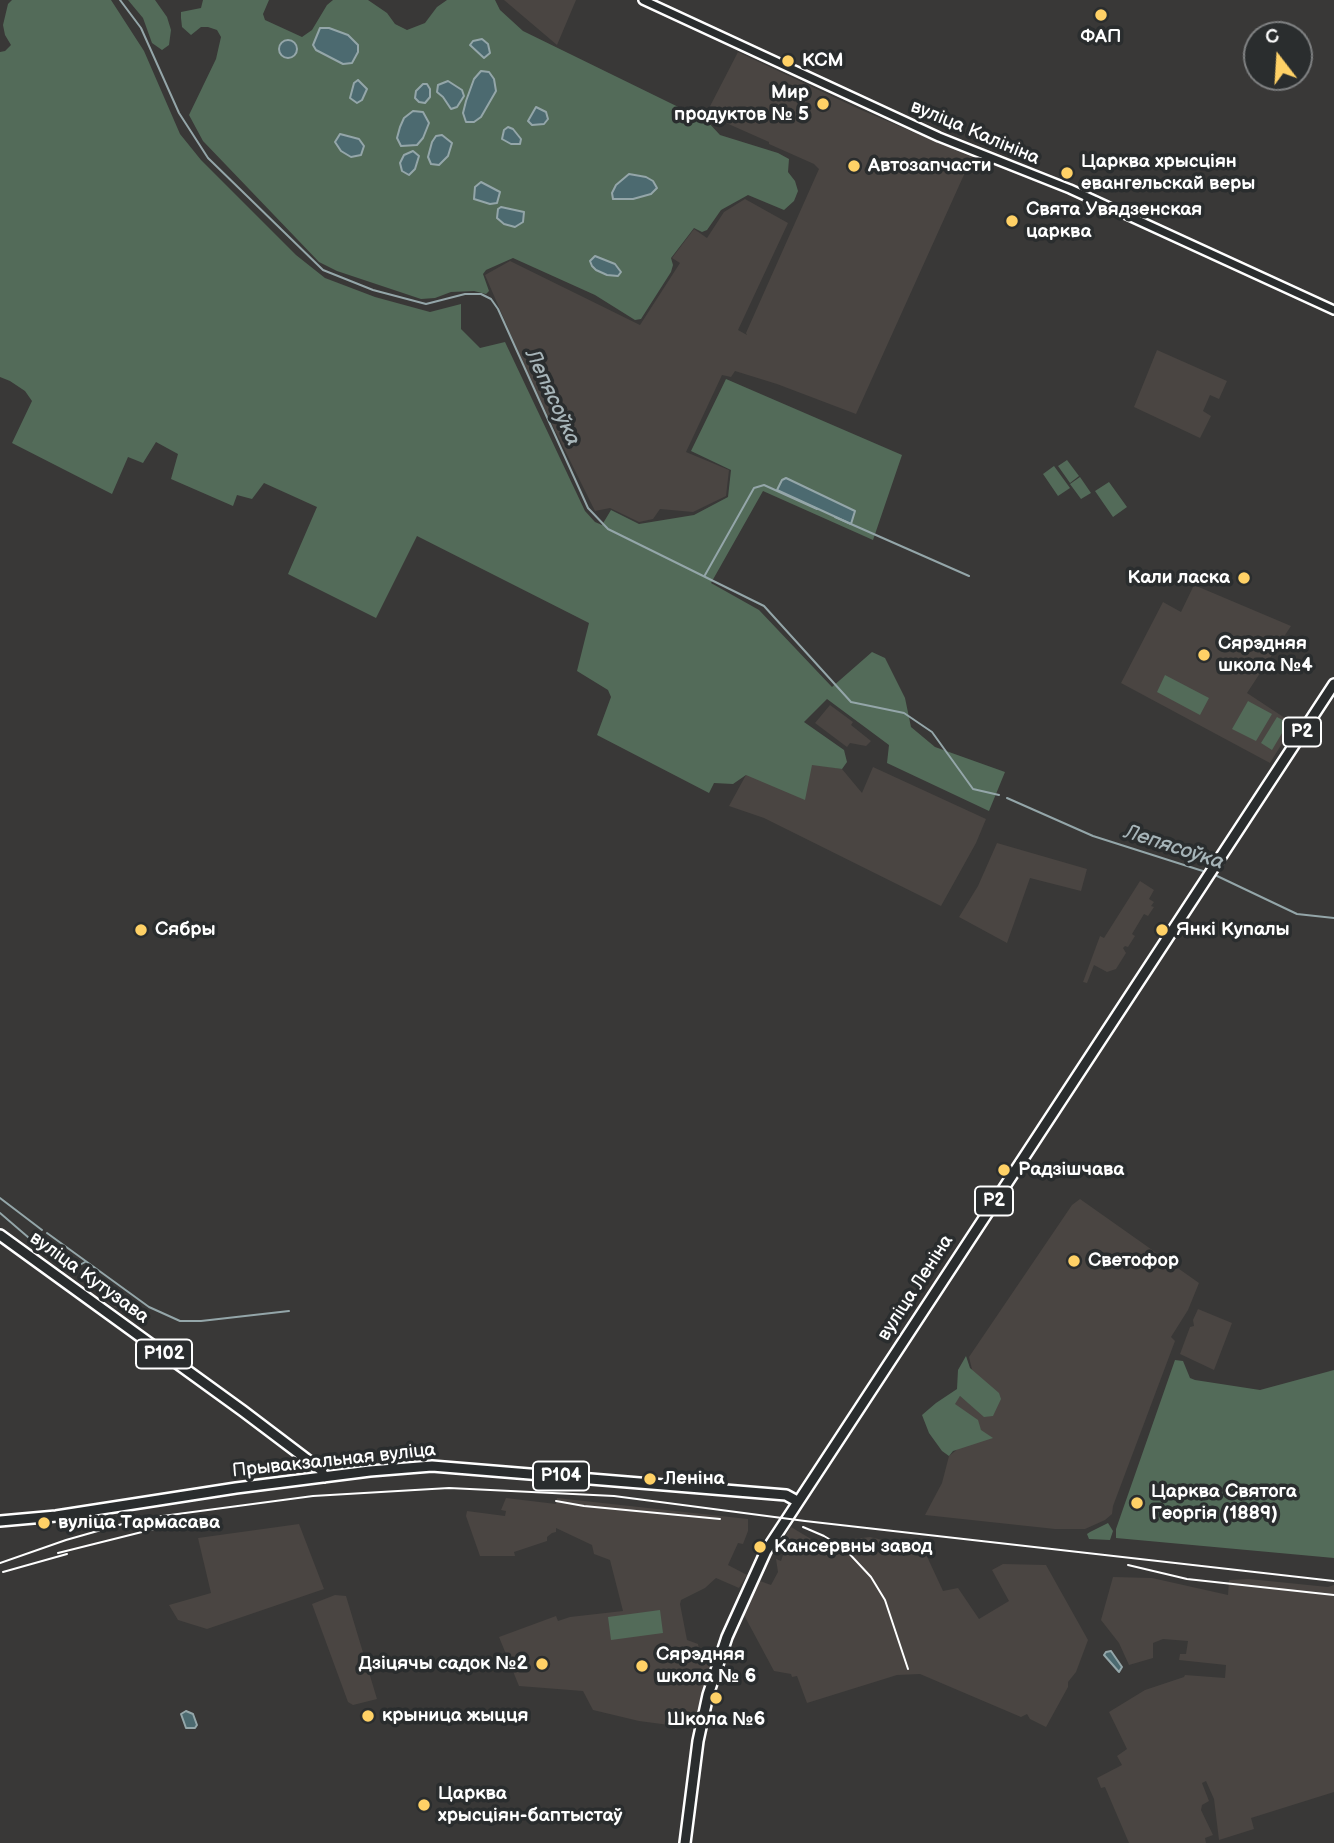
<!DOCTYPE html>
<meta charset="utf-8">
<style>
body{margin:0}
#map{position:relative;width:1334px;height:1843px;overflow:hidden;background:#393837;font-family:"Balsamiq Sans",sans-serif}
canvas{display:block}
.north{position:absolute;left:1243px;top:21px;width:70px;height:70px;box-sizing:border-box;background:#2a2d2e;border:2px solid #7f8182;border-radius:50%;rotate:343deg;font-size:19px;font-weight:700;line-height:28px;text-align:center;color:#fff}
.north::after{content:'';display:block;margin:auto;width:24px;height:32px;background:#ffd166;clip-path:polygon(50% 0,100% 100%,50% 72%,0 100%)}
</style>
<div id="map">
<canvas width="1334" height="1843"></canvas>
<div class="north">С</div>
</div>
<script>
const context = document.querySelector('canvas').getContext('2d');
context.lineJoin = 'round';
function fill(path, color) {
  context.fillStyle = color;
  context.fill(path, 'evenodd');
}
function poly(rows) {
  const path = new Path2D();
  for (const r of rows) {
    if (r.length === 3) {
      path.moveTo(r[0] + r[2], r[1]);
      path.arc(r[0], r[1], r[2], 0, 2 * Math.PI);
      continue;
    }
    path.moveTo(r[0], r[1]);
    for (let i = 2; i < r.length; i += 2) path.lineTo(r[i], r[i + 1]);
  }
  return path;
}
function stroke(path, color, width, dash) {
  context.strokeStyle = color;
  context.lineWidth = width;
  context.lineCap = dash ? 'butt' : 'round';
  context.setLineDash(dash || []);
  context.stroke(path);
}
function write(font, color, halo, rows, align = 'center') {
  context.font = font + ' "Balsamiq Sans",sans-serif';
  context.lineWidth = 7;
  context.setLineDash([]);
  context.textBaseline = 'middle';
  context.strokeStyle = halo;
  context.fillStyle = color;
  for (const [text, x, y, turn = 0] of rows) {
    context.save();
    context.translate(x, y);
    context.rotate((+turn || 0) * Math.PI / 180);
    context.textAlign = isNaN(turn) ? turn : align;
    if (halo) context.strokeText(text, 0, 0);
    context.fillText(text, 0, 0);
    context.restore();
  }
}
fill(poly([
 [504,0,576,0,557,45],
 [738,52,859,109,972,157,856,414,777,384,735,371,731,377,722,375,686,452,729,470,726,496,693,512,660,509,653,519,639,522,610,508,595,511,534,388,485,275,510,261,640,325,680,263,672,258,694,229,707,238,724,212,745,199,788,223,738,330,747,335,746,333,819,169,814,164,769,144,769,142,706,114],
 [1157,350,1227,381,1219,399,1210,395,1203,411,1211,416,1200,438,1134,407],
 [1194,585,1291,626,1247,693,1294,724,1270,763,1121,683,1163,602,1181,612],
 [830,705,853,722,851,725,871,741,866,746,850,743,847,747,815,723],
 [812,764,842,769,862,793,873,767,986,819,976,843,941,906,764,818,729,806,746,775],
 [997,843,1087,869,1081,891,1030,878,1007,943,959,917,978,886],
 [1140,881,1154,890,1149,899,1154,902,1151,906,1154,907,1148,916,1144,914,1132,934,1135,936,1128,947,1125,946,1123,948,1126,953,1116,969,1107,972,1094,965,1087,983,1083,982,1100,936,1104,938],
 [1080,1199,1199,1283,1188,1310,1171,1337,1175,1341,1113,1506,1112,1514,1105,1520,1085,1529,1055,1529,925,1515,942,1483,949,1456,981,1430,974,1420,954,1404,960,1396,983,1415,969,1357,1072,1205],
 [117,1290,137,1304,129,1315,108,1303],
 [1198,1309,1232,1323,1214,1370,1180,1354,1190,1327,1194,1326,1193,1320],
 [506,1498,556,1504,557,1498,748,1519,748,1531,743,1544,738,1543,728,1565,747,1575,739,1588,716,1578,705,1588,681,1600,680,1604,687,1640,698,1644,699,1649,714,1653,692,1728,639,1721,593,1710,583,1691,519,1686,499,1637,556,1616,558,1621,570,1617,623,1611,610,1560,594,1554,592,1545,556,1528,556,1532,552,1533,547,1537,547,1541,514,1552,515,1556,480,1556,466,1516,467,1511,505,1516,506,1511,501,1510],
 [299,1524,324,1589,207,1629,178,1620,169,1605,211,1593,198,1538],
 [791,1527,811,1539,829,1542,870,1537,924,1550,943,1591,958,1588,979,1619,1009,1601,992,1570,1003,1564,1046,1565,1088,1640,1076,1672,1068,1682,1068,1687,1046,1727,1030,1719,1027,1714,1021,1717,920,1674,897,1675,807,1703,797,1676,792,1677,791,1674,774,1671,744,1615,760,1581,771,1585,778,1572,776,1559,781,1561,783,1555,776,1551],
 [1113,1577,1152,1578,1228,1595,1229,1580,1249,1579,1328,1587,1334,1585,1334,1792,1251,1818,1254,1829,1219,1840,1214,1799,1206,1781,1202,1783,1209,1801,1202,1805,1201,1810,1213,1835,1205,1838,1206,1843,1129,1843,1105,1787,1101,1788,1097,1778,1122,1765,1117,1756,1127,1749,1109,1712,1145,1690,1184,1677,1185,1675,1225,1678,1226,1665,1179,1660,1180,1654,1186,1654,1188,1641,1163,1639,1153,1643,1153,1658,1129,1665,1119,1643,1101,1620],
 [335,1595,346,1596,377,1699,353,1705,348,1702,312,1604]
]), '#4a4542');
fill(poly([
 [12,0,111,0,144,51,180,134,201,160,296,255,325,278,375,297,430,312,461,304,461,329,480,348,505,342,585,511,595,522,602,525,611,510,639,524,694,515,728,497,731,470,691,451,726,379,902,455,873,540,763,491,711,583,759,610,832,687,872,652,885,658,905,698,911,727,935,747,1005,772,989,811,887,763,889,745,827,699,804,722,844,750,847,762,842,769,812,765,805,800,746,775,733,784,714,783,709,793,597,735,611,697,608,690,577,671,589,623,417,536,376,618,288,574,317,507,264,483,252,499,237,495,233,506,171,479,178,454,156,442,143,463,128,457,112,494,12,443,32,401,25,391,10,381,0,377,0,52,5,51,11,45,5,35,3,25,8,4],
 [128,0,155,0,167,17,171,30,169,45,162,50,152,43,143,18],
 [203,0,269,0,263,14,265,20,302,37,312,30,327,5,333,0,368,0,387,13,395,24,407,30,425,23,437,7,447,0,495,0,500,10,523,31,707,121,720,135,778,153,789,159,788,172,795,181,798,191,794,201,784,210,748,195,721,210,707,230,702,232,694,228,671,258,673,265,671,272,641,319,635,320,595,295,513,258,486,270,483,274,489,291,486,294,474,291,451,292,435,298,421,299,337,271,319,262,203,141,189,115,216,59,221,37,217,30,208,27,201,27,191,35,182,27,181,18,181,12,201,8],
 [474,79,495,92,481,117,463,113],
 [1067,460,1079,476,1070,483,1058,466],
 [1054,466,1070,488,1058,496,1043,474],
 [1080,477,1091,493,1081,499,1070,484],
 [1109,482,1127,507,1113,517,1095,491],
 [1165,675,1209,698,1200,715,1157,692],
 [1248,701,1272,714,1256,741,1232,729],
 [1277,717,1288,723,1272,750,1261,743],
 [966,1356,970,1368,999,1393,1001,1399,993,1416,984,1417,960,1396,955,1404,978,1420,981,1430,993,1438,953,1451,949,1456,942,1451,929,1433,922,1415,936,1403,957,1389,958,1370],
 [1175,1360,1183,1361,1190,1378,1195,1380,1260,1390,1334,1370,1334,1558,1116,1538,1116,1529],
 [1108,1523,1113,1531,1110,1540,1089,1539,1087,1534,1090,1532],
 [660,1610,663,1633,611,1640,608,1617]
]), '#536b59');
const water = poly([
 [320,28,329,28,348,35,358,45,358,52,352,63,343,64,316,50,313,45,320,28],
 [482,39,488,44,490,53,484,58,470,45,473,41,482,39],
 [288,49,9],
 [481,71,489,72,494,79,496,91,481,117,474,122,466,122,463,113,466,101,474,79,481,71],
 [358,80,367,89,362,100,357,103,350,98,354,83,358,80],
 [448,81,462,90,464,96,457,107,451,109,443,97,437,92,438,85,448,81],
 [423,84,427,84,430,89,430,97,425,103,419,102,415,98,416,91,423,84],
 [536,107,546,112,548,119,544,124,532,125,528,121,536,107],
 [413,111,423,112,429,123,423,138,417,145,401,146,397,138,400,127,404,118,413,111],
 [508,127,513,129,521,139,520,144,511,144,502,139,504,130,508,127],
 [340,134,359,139,364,146,361,155,351,157,341,151,335,142,340,134],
 [442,135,452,143,448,156,439,165,431,164,428,157,432,142,436,136,442,135],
 [413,151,419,156,415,169,409,175,402,171,400,163,404,155,413,151],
 [629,174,646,177,653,181,657,188,651,194,633,199,613,199,612,193,616,185,629,174],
 [481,182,500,192,497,203,490,204,474,199,475,187,481,182],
 [501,207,524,212,523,222,515,227,504,224,497,218,498,209,501,207],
 [595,256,615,264,621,272,618,276,607,275,596,270,592,266,590,261,595,256],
 [786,478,855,511,851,524,777,490,782,480,786,478],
 [1111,1651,1122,1667,1119,1672,1104,1655,1106,1652,1111,1651],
 [186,1711,193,1714,197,1725,195,1728,186,1728,181,1714,186,1711]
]);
fill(water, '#4c6a70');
stroke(water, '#94a6a9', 2);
stroke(poly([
 [120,0,141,28,179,113,208,158,323,270,373,290,426,304,465,294,481,294,491,299,498,309,588,508,608,529,764,606,851,702,904,713,932,732,973,789,999,795],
 [835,517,969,576],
 [705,575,754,488,764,485,817,509],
 [1007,798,1093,836,1206,872],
 [1215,875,1297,914,1334,918],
 [0,1198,42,1230],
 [0,1213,36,1244],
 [47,1233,149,1307,180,1321,201,1321,289,1311],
 [42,1247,73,1269,85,1262]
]), '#94a6a9', 2);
const tertiary = poly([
 [643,0,939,137,1070,189,1334,310]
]);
const primary = poly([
 [0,1235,243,1411,321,1470,324,1477],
 [0,1521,56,1516,236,1488,370,1471,432,1466,786,1495,797,1501],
 [685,1843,698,1741,708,1695,727,1637,766,1551,1334,684]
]);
stroke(tertiary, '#fff', 12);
stroke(primary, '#fff', 14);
stroke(tertiary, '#2a2d2e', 7);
stroke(primary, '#2a2d2e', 9);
stroke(poly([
 [556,1501,584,1506,720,1519],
 [803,1527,824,1536,844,1548,871,1577,885,1600,908,1669],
 [58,1553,174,1524],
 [0,1563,66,1540,140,1519,313,1496,449,1488,614,1496,805,1521,1334,1581],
 [1128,1565,1187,1579,1334,1595],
 [3,1572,67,1554]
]), '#fff', 2);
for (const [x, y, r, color] of [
 [1101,15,7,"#ffd166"],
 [788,61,7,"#ffd166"],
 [823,104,7,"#ffd166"],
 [854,166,7,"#ffd166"],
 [1067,173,7,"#ffd166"],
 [1012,221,7,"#ffd166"],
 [1244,578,7,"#ffd166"],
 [1204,655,7,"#ffd166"],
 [141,930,7,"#ffd166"],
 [1162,930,7,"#ffd166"],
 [1004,1170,7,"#ffd166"],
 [1074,1261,7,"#ffd166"],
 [650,1479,7,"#ffd166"],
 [1137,1503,7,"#ffd166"],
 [44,1523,7,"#ffd166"],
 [760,1547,7,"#ffd166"],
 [542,1664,7,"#ffd166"],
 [642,1666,7,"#ffd166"],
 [716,1698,7,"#ffd166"],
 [368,1716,7,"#ffd166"],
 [424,1805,7,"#ffd166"]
]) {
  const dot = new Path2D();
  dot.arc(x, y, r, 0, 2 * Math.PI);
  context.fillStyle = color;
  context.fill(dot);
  stroke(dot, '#2a2d2e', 2.5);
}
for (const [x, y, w] of [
 [1302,732,38],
 [994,1201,38],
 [164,1354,56],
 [561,1476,56]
]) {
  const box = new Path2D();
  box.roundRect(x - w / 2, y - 14.5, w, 29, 5);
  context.fillStyle = '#2a2d2e';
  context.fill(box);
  stroke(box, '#fff', 2);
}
write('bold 18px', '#fff', null, [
 ["Р2",1302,732],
 ["Р2",994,1201],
 ["Р102",164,1354],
 ["Р104",561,1476]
]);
write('bold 19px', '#fff', '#2a2d2e', [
 ["ФАП",1101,37,"center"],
 ["КСМ",802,61],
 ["Мир",809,93,"right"],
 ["продуктов № 5",809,115,"right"],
 ["Царква хрысціян",1081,162],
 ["евангельскай веры",1081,184],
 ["Автозапчасти",868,166],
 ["Свята Увядзенская",1026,210],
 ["царква",1026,232],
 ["Кали ласка",1230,578,"right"],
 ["Сярэдняя",1218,644],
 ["школа №4",1218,666],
 ["Сябры",155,930],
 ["Янкі Купалы",1176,930],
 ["Радзішчава",1018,1170],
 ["Светофор",1088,1261],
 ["Леніна",664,1479],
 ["Царква Святога",1151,1492],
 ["Георгія (1889)",1151,1514],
 ["вуліца Тармасава",58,1523],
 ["Кансервны завод",774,1547],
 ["Сярэдняя",656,1655],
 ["школа № 6",656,1677],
 ["Дзіцячы садок №2",528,1664,"right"],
 ["крыница жыцця",382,1716],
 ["Школа №6",716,1720,"center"],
 ["Царква",438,1794],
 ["хрысціян-баптыстаў",438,1816]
], 'left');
write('19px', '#fff', '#2a2d2e', [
 ["вуліца Калініна",975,133,23],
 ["вуліца Кутузава",89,1278,36],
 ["вуліца Леніна",916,1288,-57],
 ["Прывакзальная вуліца",334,1461,-6]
]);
write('italic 21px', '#a6b4b8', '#2a2d2e', [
 ["Лепясоўка",552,398,65],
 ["Лепясоўка",1174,848,18]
]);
</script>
